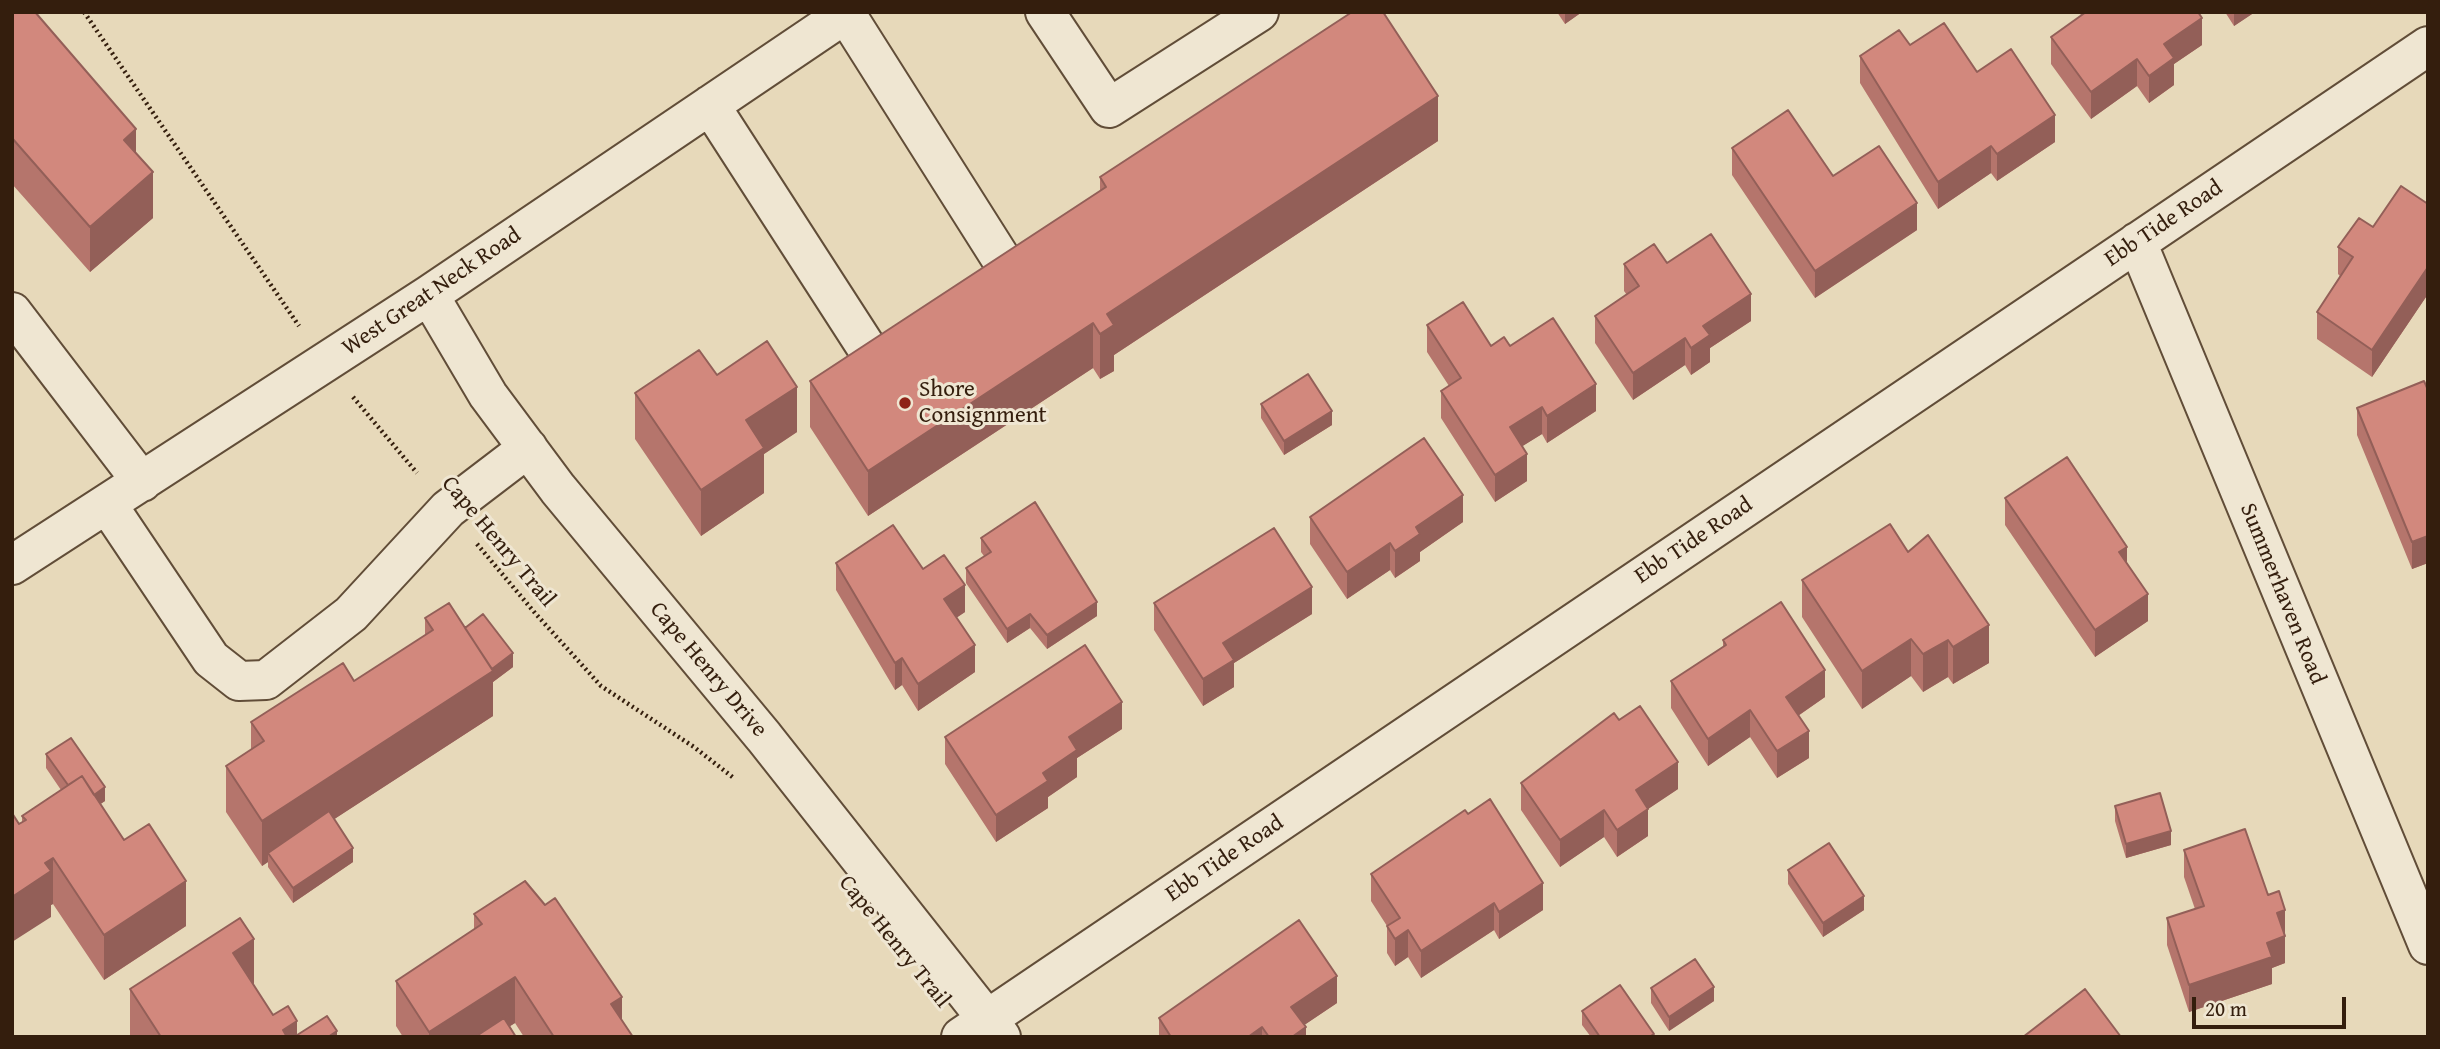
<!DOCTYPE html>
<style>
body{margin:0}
#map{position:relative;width:2440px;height:1049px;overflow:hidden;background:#e7d9ba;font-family:"Gentium Book Plus",serif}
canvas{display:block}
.frame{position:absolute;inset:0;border:14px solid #341e0d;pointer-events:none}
.scale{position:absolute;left:2192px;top:997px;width:154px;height:32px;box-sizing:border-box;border:4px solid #341e0d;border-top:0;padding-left:9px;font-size:21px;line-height:24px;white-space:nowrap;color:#341e0d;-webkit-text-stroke:5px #efe6d2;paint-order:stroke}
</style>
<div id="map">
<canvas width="2440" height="1049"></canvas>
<div class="frame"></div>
<div class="scale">20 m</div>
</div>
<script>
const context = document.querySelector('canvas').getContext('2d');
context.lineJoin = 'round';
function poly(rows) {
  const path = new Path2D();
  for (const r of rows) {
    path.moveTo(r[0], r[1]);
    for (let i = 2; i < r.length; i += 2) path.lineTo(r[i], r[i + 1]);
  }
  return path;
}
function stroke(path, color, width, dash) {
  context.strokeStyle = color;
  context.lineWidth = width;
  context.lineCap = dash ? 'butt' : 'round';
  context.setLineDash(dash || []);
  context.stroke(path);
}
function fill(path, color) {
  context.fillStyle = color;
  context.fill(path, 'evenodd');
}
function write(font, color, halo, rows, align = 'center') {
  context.font = font + ' "Gentium Book Plus",serif';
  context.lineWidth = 6;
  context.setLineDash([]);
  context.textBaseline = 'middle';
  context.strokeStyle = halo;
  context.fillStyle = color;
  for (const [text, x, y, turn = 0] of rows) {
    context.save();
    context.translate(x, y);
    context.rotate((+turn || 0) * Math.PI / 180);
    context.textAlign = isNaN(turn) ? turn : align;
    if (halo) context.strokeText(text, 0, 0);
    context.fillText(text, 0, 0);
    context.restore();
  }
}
const minor = poly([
 [1045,12,1109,108,1259,12],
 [846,14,1003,262],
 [710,105,870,353],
 [2137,242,2428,945],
 [429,295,488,395,558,489,764,737,1001,1037],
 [12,312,142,482],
 [107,504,211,659,239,681,266,680,351,614,448,509,528,448],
 [12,565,429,295,848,12],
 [961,1037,2428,46]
]);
stroke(minor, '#614d38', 42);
stroke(poly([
 [84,12,299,326],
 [353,397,417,473],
 [477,544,535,613,601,686,694,747,735,779]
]), '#341e0d', 4.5, [2, 3.5]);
stroke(minor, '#efe6d2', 38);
fill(poly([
 [12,12,136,154,153,218,90,272,12,184],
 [1557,12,1582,12,1565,24],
 [2080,12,2198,12,2202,45,2174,64,2174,85,2149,103,2137,86,2091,119,2051,64,2051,37,2081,16],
 [2225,12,2255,12,2234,26],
 [1910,45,1977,72,2055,142,1997,181,1991,173,1938,209,1860,83,1860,56],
 [1438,141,1114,355,1114,371,1100,379,1093,368,868,516,810,427,810,381,1100,191,1100,177],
 [1732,148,1833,176,1917,230,1815,298,1732,175],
 [2428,204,2428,294,2372,377,2317,339,2317,312,2340,276,2338,274,2338,247,2373,227],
 [1667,263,1751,321,1710,348,1710,362,1691,375,1685,365,1633,400,1595,343,1595,316,1627,295,1624,291,1624,264],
 [1427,325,1491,346,1510,346,1596,411,1547,443,1542,434,1522,446,1527,481,1495,502,1441,418,1441,391,1449,386,1427,352],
 [717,375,797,432,764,454,764,493,701,536,635,439,635,393],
 [2428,390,2428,563,2412,569,2357,435,2357,408],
 [1261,404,1332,425,1284,455,1261,418],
 [2005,498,2127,564,2148,621,2095,657,2005,525],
 [1310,517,1463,522,1420,552,1420,561,1395,578,1390,570,1347,599,1310,544],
 [981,538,1097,616,1047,649,1030,628,1007,643,966,583,966,568,984,556,981,552],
 [1908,552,1989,663,1953,684,1948,677,1923,692,1911,676,1862,709,1802,617,1802,580],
 [836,563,923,569,965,612,956,618,975,672,918,711,902,685,895,690,836,590],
 [1154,603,1312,614,1234,663,1234,687,1203,706,1154,630],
 [425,618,465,628,513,667,493,682,493,716,334,819,353,862,293,903,268,867,268,862,262,866,226,812,226,766,251,750,251,722,354,681,425,635],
 [1723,640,1825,697,1798,716,1809,758,1777,778,1750,737,1708,766,1671,708,1671,681,1723,647],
 [1619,720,1678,789,1648,809,1648,836,1617,857,1604,837,1560,867,1521,810,1521,783],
 [1122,729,1077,758,1077,777,1048,797,1048,808,996,842,945,764,945,737],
 [46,754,105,801,100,804,124,840,186,926,104,980,53,904,51,905,51,917,19,824,22,822,22,816,61,790,46,768],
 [2115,806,2171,845,2126,858,2115,821],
 [1468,814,1543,910,1499,939,1494,930,1421,978,1408,957,1395,966,1387,953,1387,926,1371,901,1371,874],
 [2184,850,2268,895,2285,910,2285,963,2272,968,2272,984,2189,1012,2167,945,2167,918,2195,909,2184,877],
 [1788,870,1864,910,1823,937,1788,884],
 [474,914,622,1021,633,1037,524,1037,515,1023,510,1026,516,1037,403,1037,396,1026,396,981,474,929],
 [254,985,273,1015,297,1034,337,1037,131,1037,130,1035,130,989],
 [1651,988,1714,1001,1669,1031,1651,1003],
 [1337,1003,1304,1025,1306,1037,1159,1037,1159,1018],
 [1582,1011,1654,1037,1591,1037,1582,1025]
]), '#b5756c');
fill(poly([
 [1565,12,1582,12,1565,24],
 [2234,12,2255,12,2234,26],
 [2202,18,2202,45,2174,64,2174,85,2149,103,2149,76,2164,44],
 [2137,59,2137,86,2091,119,2091,92],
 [1438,96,1438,141,1114,355,1114,371,1100,379,1100,334,1107,314],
 [2055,115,2055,142,1997,181,1997,154],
 [136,129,136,175,124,140],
 [1991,146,1991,173,1938,209,1938,182],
 [153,172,153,218,90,272,90,227],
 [1917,203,1917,230,1815,298,1815,271],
 [2428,267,2428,294,2372,377,2372,350],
 [1751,294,1751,321,1710,348,1710,362,1691,375,1691,348,1703,326],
 [1093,323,1093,368,868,516,868,471],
 [1685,338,1685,365,1633,400,1633,373],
 [1596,384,1596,411,1547,443,1547,416],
 [797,387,797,432,764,454,764,493,701,536,701,490,746,420],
 [1542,407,1542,434,1510,454,1510,427],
 [1332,411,1332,425,1284,455,1284,441],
 [1527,454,1527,481,1495,502,1495,475],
 [1463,495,1463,522,1420,552,1420,561,1395,578,1395,551,1416,527],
 [2428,536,2428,563,2412,569,2412,542],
 [1390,543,1390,570,1347,599,1347,572],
 [2127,547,2127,574,2119,552],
 [965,585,965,612,944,626,944,599],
 [1312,587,1312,614,1234,663,1234,687,1203,706,1203,679,1223,643],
 [2148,594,2148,621,2095,657,2095,630],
 [1097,602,1097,616,1047,649,1047,635],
 [1030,614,1030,628,1007,643,1007,629],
 [1989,625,1989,663,1953,684,1953,647],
 [1911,639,1911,676,1862,709,1862,671],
 [1948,640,1948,677,1923,692,1923,654],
 [975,645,975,672,918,711,918,684],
 [513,653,513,667,493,682,493,716,273,859,268,853,268,862,262,866,262,821,485,674],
 [902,658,902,685,895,690,895,663],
 [1825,670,1825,697,1786,724,1786,697],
 [1122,702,1122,729,1077,758,1077,777,1048,797,1048,808,996,842,996,815,1069,737],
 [1750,710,1750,737,1708,766,1708,739],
 [1809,731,1809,758,1777,778,1777,751],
 [1678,762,1678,789,1636,817,1636,790],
 [105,787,105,801,80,818,80,804],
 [1648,809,1648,836,1617,857,1617,830],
 [1604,810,1604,837,1560,867,1560,840],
 [2171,831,2171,845,2126,858,2126,844],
 [353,848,353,862,293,903,293,888],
 [53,858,53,904,51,905,51,917,12,942,12,897,45,863],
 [186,881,186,926,104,980,104,935],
 [1543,883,1543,910,1499,939,1499,912],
 [1864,896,1864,910,1823,937,1823,923],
 [1494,903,1494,930,1421,978,1421,951],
 [2285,910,2285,963,2272,968,2272,984,2189,1012,2189,985,2267,943,2277,913],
 [1408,930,1408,957,1395,966,1395,939],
 [254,939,254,985,233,953],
 [1337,976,1337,1003,1291,1034,1291,1007],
 [515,977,515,1023,493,1037,429,1037,429,1032],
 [1714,987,1714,1001,1669,1031,1669,1017],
 [622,997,622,1037,611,1004],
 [297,1021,297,1037,283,1037,283,1030],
 [1262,1027,1262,1037,1248,1037],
 [1306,1027,1306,1037,1292,1037],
 [337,1031,337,1037,328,1037]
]), '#935f58');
const building = poly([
 [12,12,35,12,136,129,124,140,153,172,90,227,12,138,12,12],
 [1352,12,1383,12,1438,96,1107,314,1114,325,1100,334,1093,323,868,471,810,381,1106,187,1100,177,1352,12],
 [2086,12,2198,12,2202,18,2164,44,2174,58,2149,76,2137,59,2091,92,2051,37,2086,12],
 [1944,23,1977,72,2011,49,2055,115,1997,154,1991,146,1938,182,1860,56,1899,30,1910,45,1944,23],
 [1788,110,1833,176,1879,146,1917,203,1815,271,1732,148,1788,110],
 [2401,186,2428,204,2428,267,2372,350,2317,312,2353,257,2338,247,2359,218,2373,227,2401,186],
 [1711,234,1751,294,1703,326,1710,335,1691,348,1685,338,1633,373,1595,316,1639,286,1624,264,1654,244,1667,263,1711,234],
 [1463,302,1491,346,1504,337,1510,346,1553,318,1596,384,1547,416,1542,407,1510,427,1527,454,1495,475,1441,391,1461,378,1427,325,1463,302],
 [767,341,797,387,746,420,764,448,701,490,635,393,699,350,717,375,767,341],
 [1308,374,1332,411,1284,441,1261,404,1308,374],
 [2424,381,2428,390,2428,536,2412,542,2357,408,2424,381],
 [1424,438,1463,495,1416,527,1420,534,1395,551,1390,543,1347,572,1310,517,1424,438],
 [2067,457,2127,547,2119,552,2148,594,2095,630,2005,498,2067,457],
 [1035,502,1097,602,1047,635,1030,614,1007,629,966,568,991,552,981,538,1035,502],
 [1890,524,1908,552,1928,535,1989,625,1953,647,1948,640,1923,654,1911,639,1862,671,1802,580,1890,524],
 [893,525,923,569,944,555,965,585,944,599,975,645,918,684,902,658,895,663,836,563,893,525],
 [1274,528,1312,587,1223,643,1234,660,1203,679,1154,603,1274,528],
 [1781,602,1825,670,1786,697,1809,731,1777,751,1750,710,1708,739,1671,681,1726,645,1723,640,1781,602],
 [449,603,493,671,262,821,226,766,264,741,251,722,343,663,354,681,433,630,425,618,449,603],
 [483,614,513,653,492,669,465,628,483,614],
 [1085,645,1122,702,1069,737,1077,750,1043,773,1048,781,996,815,945,737,1085,645],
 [1640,706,1678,762,1636,790,1648,809,1617,830,1604,810,1560,840,1521,783,1614,713,1619,720,1640,706],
 [71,738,105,787,94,795,82,776,68,785,46,754,71,738],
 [82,776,124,840,149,824,186,881,104,935,53,858,45,863,51,871,12,897,12,813,19,824,26,820,22,816,82,776],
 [2160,793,2171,831,2126,844,2115,806,2160,793],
 [1490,799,1543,883,1499,912,1494,903,1421,951,1408,930,1395,939,1387,926,1400,918,1371,874,1465,810,1468,814,1490,799],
 [329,811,353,848,293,888,268,853,329,811],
 [2245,829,2268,895,2279,891,2285,910,2277,913,2285,936,2267,943,2272,957,2189,985,2167,918,2204,906,2184,850,2245,829],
 [1829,843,1864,896,1823,923,1788,870,1829,843],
 [525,881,545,905,555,898,622,997,611,1004,633,1037,554,1037,515,977,429,1032,396,981,482,924,474,914,525,881],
 [240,918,254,939,233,953,273,1015,288,1006,297,1021,283,1030,287,1037,161,1037,130,989,240,918],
 [1299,920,1337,976,1291,1007,1306,1027,1292,1037,1269,1037,1262,1027,1248,1037,1171,1037,1159,1018,1299,920],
 [1695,959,1714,987,1669,1017,1651,988,1695,959],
 [1620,985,1654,1034,1649,1037,1600,1037,1582,1011,1620,985],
 [2085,989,2121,1037,2023,1037,2085,989],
 [327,1016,337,1031,328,1037,294,1037,327,1016],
 [504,1018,516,1037,475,1037,504,1018]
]);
fill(building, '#d2887d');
stroke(building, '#935f58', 2);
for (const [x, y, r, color] of [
 [905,403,7,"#8f2418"]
]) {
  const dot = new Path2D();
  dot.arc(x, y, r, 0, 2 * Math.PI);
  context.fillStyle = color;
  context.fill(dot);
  stroke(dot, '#efe6d2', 2.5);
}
write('23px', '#341e0d', '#efe6d2', [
 ["Ebb Tide Road",2164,224,-34],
 ["West Great Neck Road",432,292,-34],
 ["Ebb Tide Road",1694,541,-34],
 ["Cape Henry Trail",498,542,50],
 ["Summerhaven Road",2282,594,68],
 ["Cape Henry Drive",708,670,50],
 ["Ebb Tide Road",1225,859,-34],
 ["Cape Henry Trail",894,942,51]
]);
write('23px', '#341e0d', '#efe6d2', [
 ["Shore",919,390],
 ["Consignment",919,416]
], 'left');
</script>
